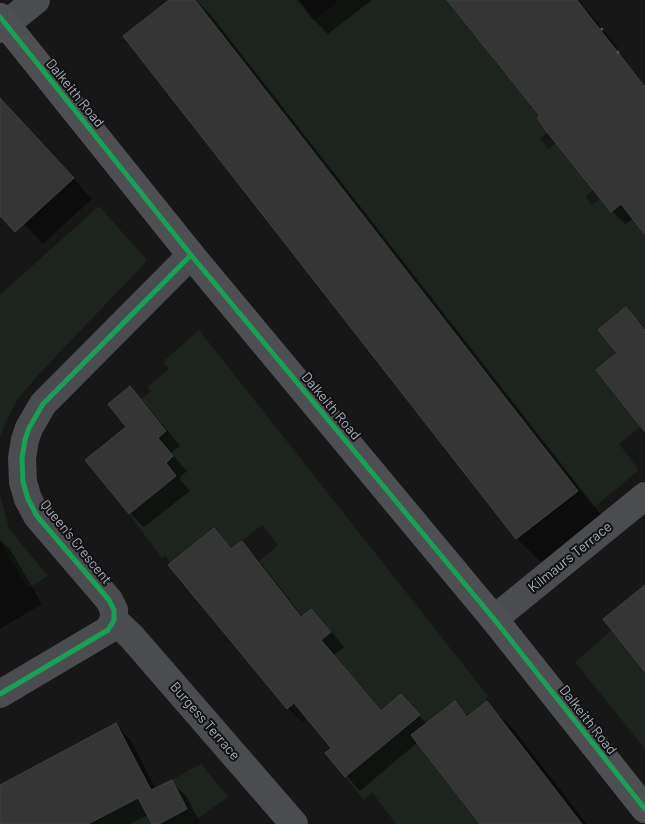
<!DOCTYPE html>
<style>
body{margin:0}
canvas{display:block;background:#171717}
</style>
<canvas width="645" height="824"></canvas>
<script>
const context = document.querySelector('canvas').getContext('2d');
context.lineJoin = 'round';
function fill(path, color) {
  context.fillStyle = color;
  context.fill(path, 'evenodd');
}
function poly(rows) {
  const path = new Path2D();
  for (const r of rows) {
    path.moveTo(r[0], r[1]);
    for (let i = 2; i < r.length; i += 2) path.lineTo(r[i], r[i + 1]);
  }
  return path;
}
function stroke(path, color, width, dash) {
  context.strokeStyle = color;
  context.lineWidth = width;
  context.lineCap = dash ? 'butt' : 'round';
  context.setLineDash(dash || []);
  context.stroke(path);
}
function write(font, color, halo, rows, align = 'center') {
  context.font = font + ' Barlow,sans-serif';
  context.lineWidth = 4;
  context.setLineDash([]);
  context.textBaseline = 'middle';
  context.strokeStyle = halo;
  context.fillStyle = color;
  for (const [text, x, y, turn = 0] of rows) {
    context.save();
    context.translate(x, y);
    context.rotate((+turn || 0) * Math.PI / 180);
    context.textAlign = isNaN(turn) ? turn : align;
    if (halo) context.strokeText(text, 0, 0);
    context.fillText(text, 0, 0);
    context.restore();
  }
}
fill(poly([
 [195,0,297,0,313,21,337,3,335,0,452,0,449,3,477,38,498,22,515,41,493,59,520,91,563,56,548,132,540,138,548,149,557,143,603,160,582,176,593,190,585,196,592,205,600,199,645,185,645,331,638,328,639,322,626,307,598,330,611,346,616,346,620,351,596,371,641,426,619,444,639,470,593,508],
 [99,206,146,259,145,263,39,374,17,400,6,421,0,437,0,295],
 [199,330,488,696,485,699,487,701,467,717,455,702,423,751,480,824,396,824,372,792,364,800,345,777,420,716,402,694,381,711,356,682,309,722,306,718,301,721,290,706,316,644,330,632,311,609,296,621,258,562,278,545,262,525,231,549,214,528,171,563,165,555,162,558,129,514,176,476,166,463,173,456,158,438,166,431,149,410,139,401,151,391,147,387,169,369,163,362],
 [0,494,9,529,48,576,28,588,0,542],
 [612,630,645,672,645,749,575,662],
 [201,764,228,797,194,821,197,824,159,824,187,809,172,780],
 [138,798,152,824,73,824]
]), '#1d241e');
fill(poly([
 [171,0,196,0,210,14,602,516,542,563,517,539,125,36],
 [299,0,372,0,328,34,314,20],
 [454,0,579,0,618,48,616,50,645,86,645,232,634,218,625,224,612,211],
 [0,98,92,199,43,244,0,199],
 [626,308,645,328,645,429,619,354],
 [130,388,144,402,180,446,171,453,187,471,179,478,190,491,144,527,130,513,128,428],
 [214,530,233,550,242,543,256,557,303,617,311,610,325,624,344,647,334,655,382,712,401,696,427,724,455,703,469,717,487,703,515,731,587,824,482,824,418,742,360,791,326,753,333,748,307,717,302,722,288,708],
 [0,540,10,549,42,604,0,629],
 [115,725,130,739,156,789,171,781,186,796,201,824,153,824,148,815,130,824,0,824,0,785]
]), '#0007');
const building = poly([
 [169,0,195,0,578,491,516,539,123,36,169,0],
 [447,0,577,0,645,87,645,235,621,204,611,212,547,132,537,118,540,116,447,0],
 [0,98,74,178,15,232,0,216,0,98],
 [626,307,645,330,645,432,596,370,617,353,598,330,626,307],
 [130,386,166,431,158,438,173,456,166,463,176,476,129,514,85,460,126,427,108,404,130,386],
 [214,528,231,549,242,541,301,617,311,609,331,632,321,640,381,711,401,694,420,715,345,777,325,753,331,748,294,703,287,709,168,565,214,528],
 [645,585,645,672,603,619,645,585],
 [455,701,467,717,487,701,582,824,480,824,411,735,455,701],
 [116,723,151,790,172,780,187,809,159,824,152,824,138,798,88,824,0,824,0,785,116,723]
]);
fill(building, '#353536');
stroke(building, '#3f4043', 1);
stroke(poly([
 [601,30,603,28],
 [617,53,621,50]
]), '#4d4e52', 3, [2.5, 4]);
stroke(poly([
 [0,29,36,0],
 [494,619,645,496],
 [114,620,131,636,294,824],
 [0,694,108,630,114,620,114,610,109,600,37,516,28,499,23,482,22,458,25,440,29,428,43,404,191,255]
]), '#4b4c50', 28);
stroke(poly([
 [0,17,191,255,494,619,645,809]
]), '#4d4f52', 28);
stroke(poly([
 [0,17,191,255,494,619,645,809],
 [0,694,108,630,114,620,114,610,109,600,37,516,28,499,23,482,22,458,25,440,29,428,43,404,191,255]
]), '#1a9f57', 5);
write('14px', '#a8adb8', '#111113', [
 ["Dalkeith Road",75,93,51],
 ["Dalkeith Road",331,406,50],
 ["Queen's Crescent",76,542,51],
 ["Kilmaurs Terrace",570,557,-39],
 ["Dalkeith Road",588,720,52],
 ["Burgess Terrace",205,721,49]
]);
</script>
